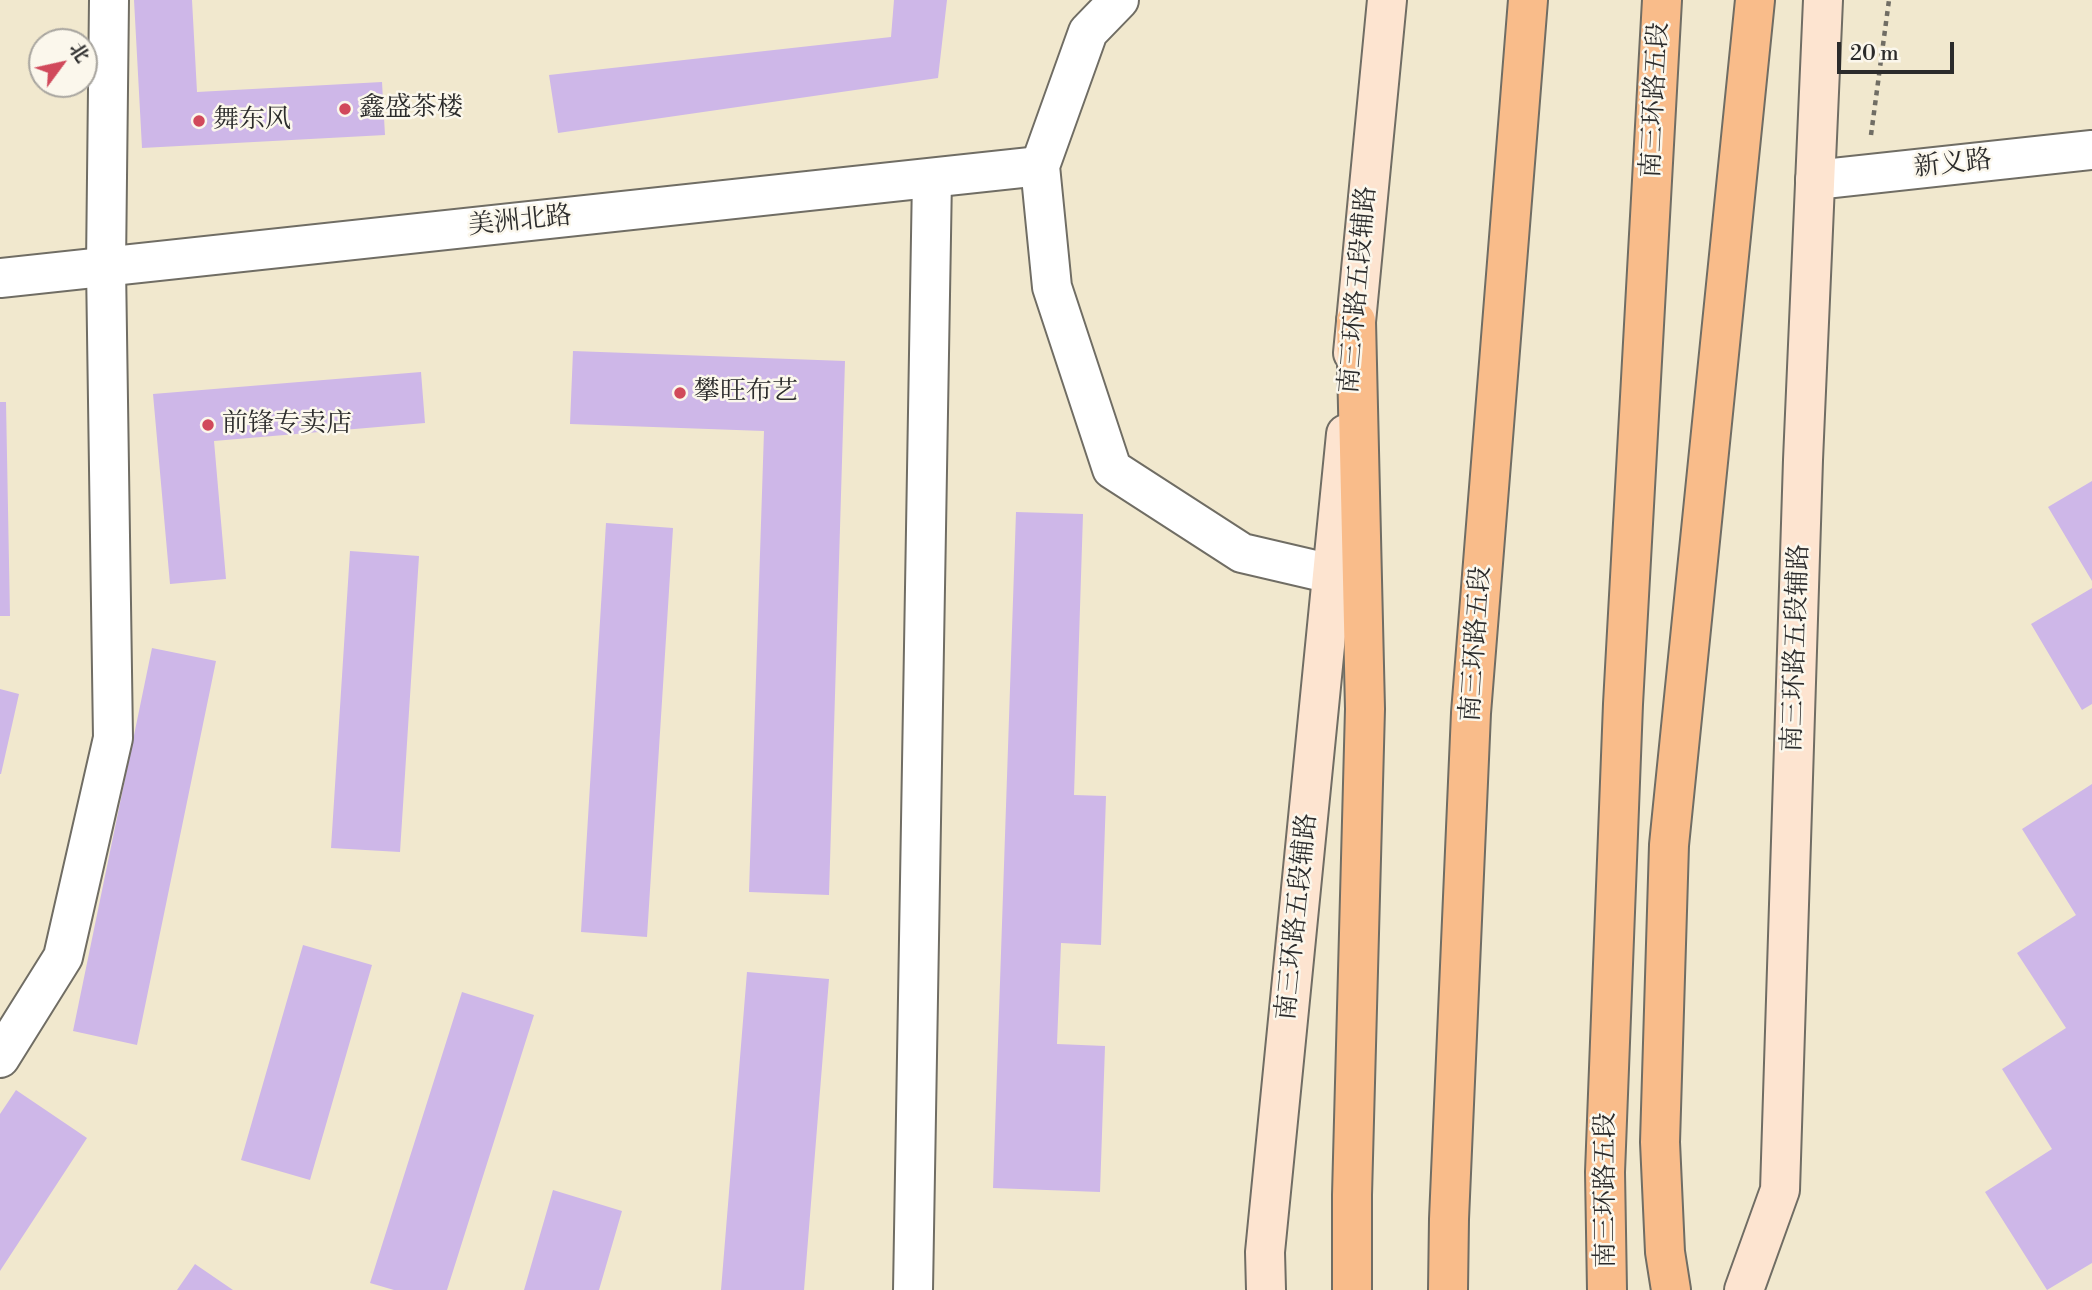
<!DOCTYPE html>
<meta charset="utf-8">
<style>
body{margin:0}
#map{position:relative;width:2092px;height:1290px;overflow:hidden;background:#f1e8ce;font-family:"Libre Bodoni","Noto Serif SC",serif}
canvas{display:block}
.north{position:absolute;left:28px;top:28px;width:70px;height:70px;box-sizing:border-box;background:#fbf7ec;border:2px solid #a8a59f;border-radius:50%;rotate:57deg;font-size:19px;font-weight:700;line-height:28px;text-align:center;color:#2b2b2b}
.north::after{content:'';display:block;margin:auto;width:24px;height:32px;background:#d1495b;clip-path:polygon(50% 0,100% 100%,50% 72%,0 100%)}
.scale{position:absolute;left:1837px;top:42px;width:117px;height:32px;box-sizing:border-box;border:4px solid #2b2b2b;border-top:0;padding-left:9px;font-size:21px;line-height:24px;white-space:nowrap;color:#2b2b2b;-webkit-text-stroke:5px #fbf7ec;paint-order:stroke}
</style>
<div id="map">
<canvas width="2092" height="1290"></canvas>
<div class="north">北</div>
<div class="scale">20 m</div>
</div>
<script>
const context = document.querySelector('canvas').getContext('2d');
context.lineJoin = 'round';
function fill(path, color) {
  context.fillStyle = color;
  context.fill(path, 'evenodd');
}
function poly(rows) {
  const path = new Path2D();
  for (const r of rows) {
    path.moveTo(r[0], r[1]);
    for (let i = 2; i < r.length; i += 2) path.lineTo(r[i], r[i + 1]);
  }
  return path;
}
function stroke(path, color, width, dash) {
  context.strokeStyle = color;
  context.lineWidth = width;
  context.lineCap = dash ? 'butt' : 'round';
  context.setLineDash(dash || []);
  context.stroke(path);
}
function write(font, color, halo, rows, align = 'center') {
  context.font = font + ' "Libre Bodoni","Noto Serif SC",serif';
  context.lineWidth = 5;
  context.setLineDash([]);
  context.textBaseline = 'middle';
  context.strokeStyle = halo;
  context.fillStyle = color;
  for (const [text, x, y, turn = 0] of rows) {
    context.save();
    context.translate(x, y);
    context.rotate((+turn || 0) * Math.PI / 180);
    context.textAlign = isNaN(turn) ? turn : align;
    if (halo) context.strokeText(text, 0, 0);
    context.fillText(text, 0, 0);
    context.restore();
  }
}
fill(poly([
 [134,0,192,0,197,92,382,82,385,135,142,148],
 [894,0,947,0,938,78,558,133,549,75,891,37],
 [573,351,845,361,829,895,749,892,764,431,570,424],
 [421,372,425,423,214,441,226,579,170,584,153,394],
 [0,402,6,402,10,616,0,616],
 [2092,481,2092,581,2048,507],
 [1016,512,1083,514,1074,795,1106,796,1101,945,1061,943,1057,1044,1105,1046,1100,1192,993,1188],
 [606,523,673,528,647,937,581,932],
 [350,551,419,556,400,852,331,848],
 [2092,588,2092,704,2082,710,2031,624],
 [152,648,216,661,137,1045,73,1031],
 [0,689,19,694,1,774,0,774],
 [2092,784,2092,1263,2047,1290,1985,1192,2052,1149,2002,1069,2066,1028,2017,953,2076,915,2022,829],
 [303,945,372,965,310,1180,241,1160],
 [747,972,829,979,804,1290,721,1290],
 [462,992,534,1015,447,1290,394,1290,370,1283],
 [16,1090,87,1138,0,1271,0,1114],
 [553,1190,622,1211,599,1290,524,1290],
 [195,1264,233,1290,177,1290]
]), '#ceb7e8');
const minor = poly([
 [1119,0,1088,32,1040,166,1052,287,1112,469,1242,553,1332,574],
 [1815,180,2092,150],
 [0,1058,63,957,113,738,106,266,109,0],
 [913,1290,932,178]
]);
const tertiary = poly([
 [0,278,1040,166]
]);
const secondary = poly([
 [1353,353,1387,0],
 [1266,1290,1265,1252,1346,434],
 [1744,1290,1780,1190,1803,460,1823,0]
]);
const trunk = poly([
 [1448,1290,1449,1219,1471,713,1528,0],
 [1607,1290,1605,1172,1623,704,1662,0]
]);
const motorway = poly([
 [1352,1290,1352,1195,1365,709,1356,321],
 [1671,1290,1665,1252,1660,1142,1669,845,1755,0]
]);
stroke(minor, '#706d64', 42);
stroke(tertiary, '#706d64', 42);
stroke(secondary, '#706d64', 42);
stroke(trunk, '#706d64', 42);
stroke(motorway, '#706d64', 42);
stroke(poly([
 [1871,135,1889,0]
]), '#706d64', 4.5, [5, 5]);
stroke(minor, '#fff', 38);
stroke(tertiary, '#fff', 38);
stroke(secondary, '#fde4d0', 38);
stroke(trunk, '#f9bc8a', 38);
stroke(motorway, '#f9bc8a', 38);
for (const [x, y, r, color] of [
 [345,109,7,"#d1495b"],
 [199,121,7,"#d1495b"],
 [680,393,7,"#d1495b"],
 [208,425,7,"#d1495b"]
]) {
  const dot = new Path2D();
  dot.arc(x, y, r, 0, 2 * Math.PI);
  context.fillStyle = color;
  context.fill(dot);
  stroke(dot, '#fbf7ec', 2.5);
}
write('26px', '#2b2b2b', '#fbf7ec', [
 ["南三环路五段",1656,100,-87],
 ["新义路",1953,165,-6],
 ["美洲北路",520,222,-6],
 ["南三环路五段辅路",1359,290,-85],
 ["南三环路五段",1477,644,-86],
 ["南三环路五段辅路",1797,648,-88],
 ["南三环路五段辅路",1298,917,-84],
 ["南三环路五段",1607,1190,-90]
]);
write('26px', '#2b2b2b', '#fbf7ec', [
 ["鑫盛茶楼",359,109],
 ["舞东风",213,121],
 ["攀旺布艺",694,393],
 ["前锋专卖店",222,425]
], 'left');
</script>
